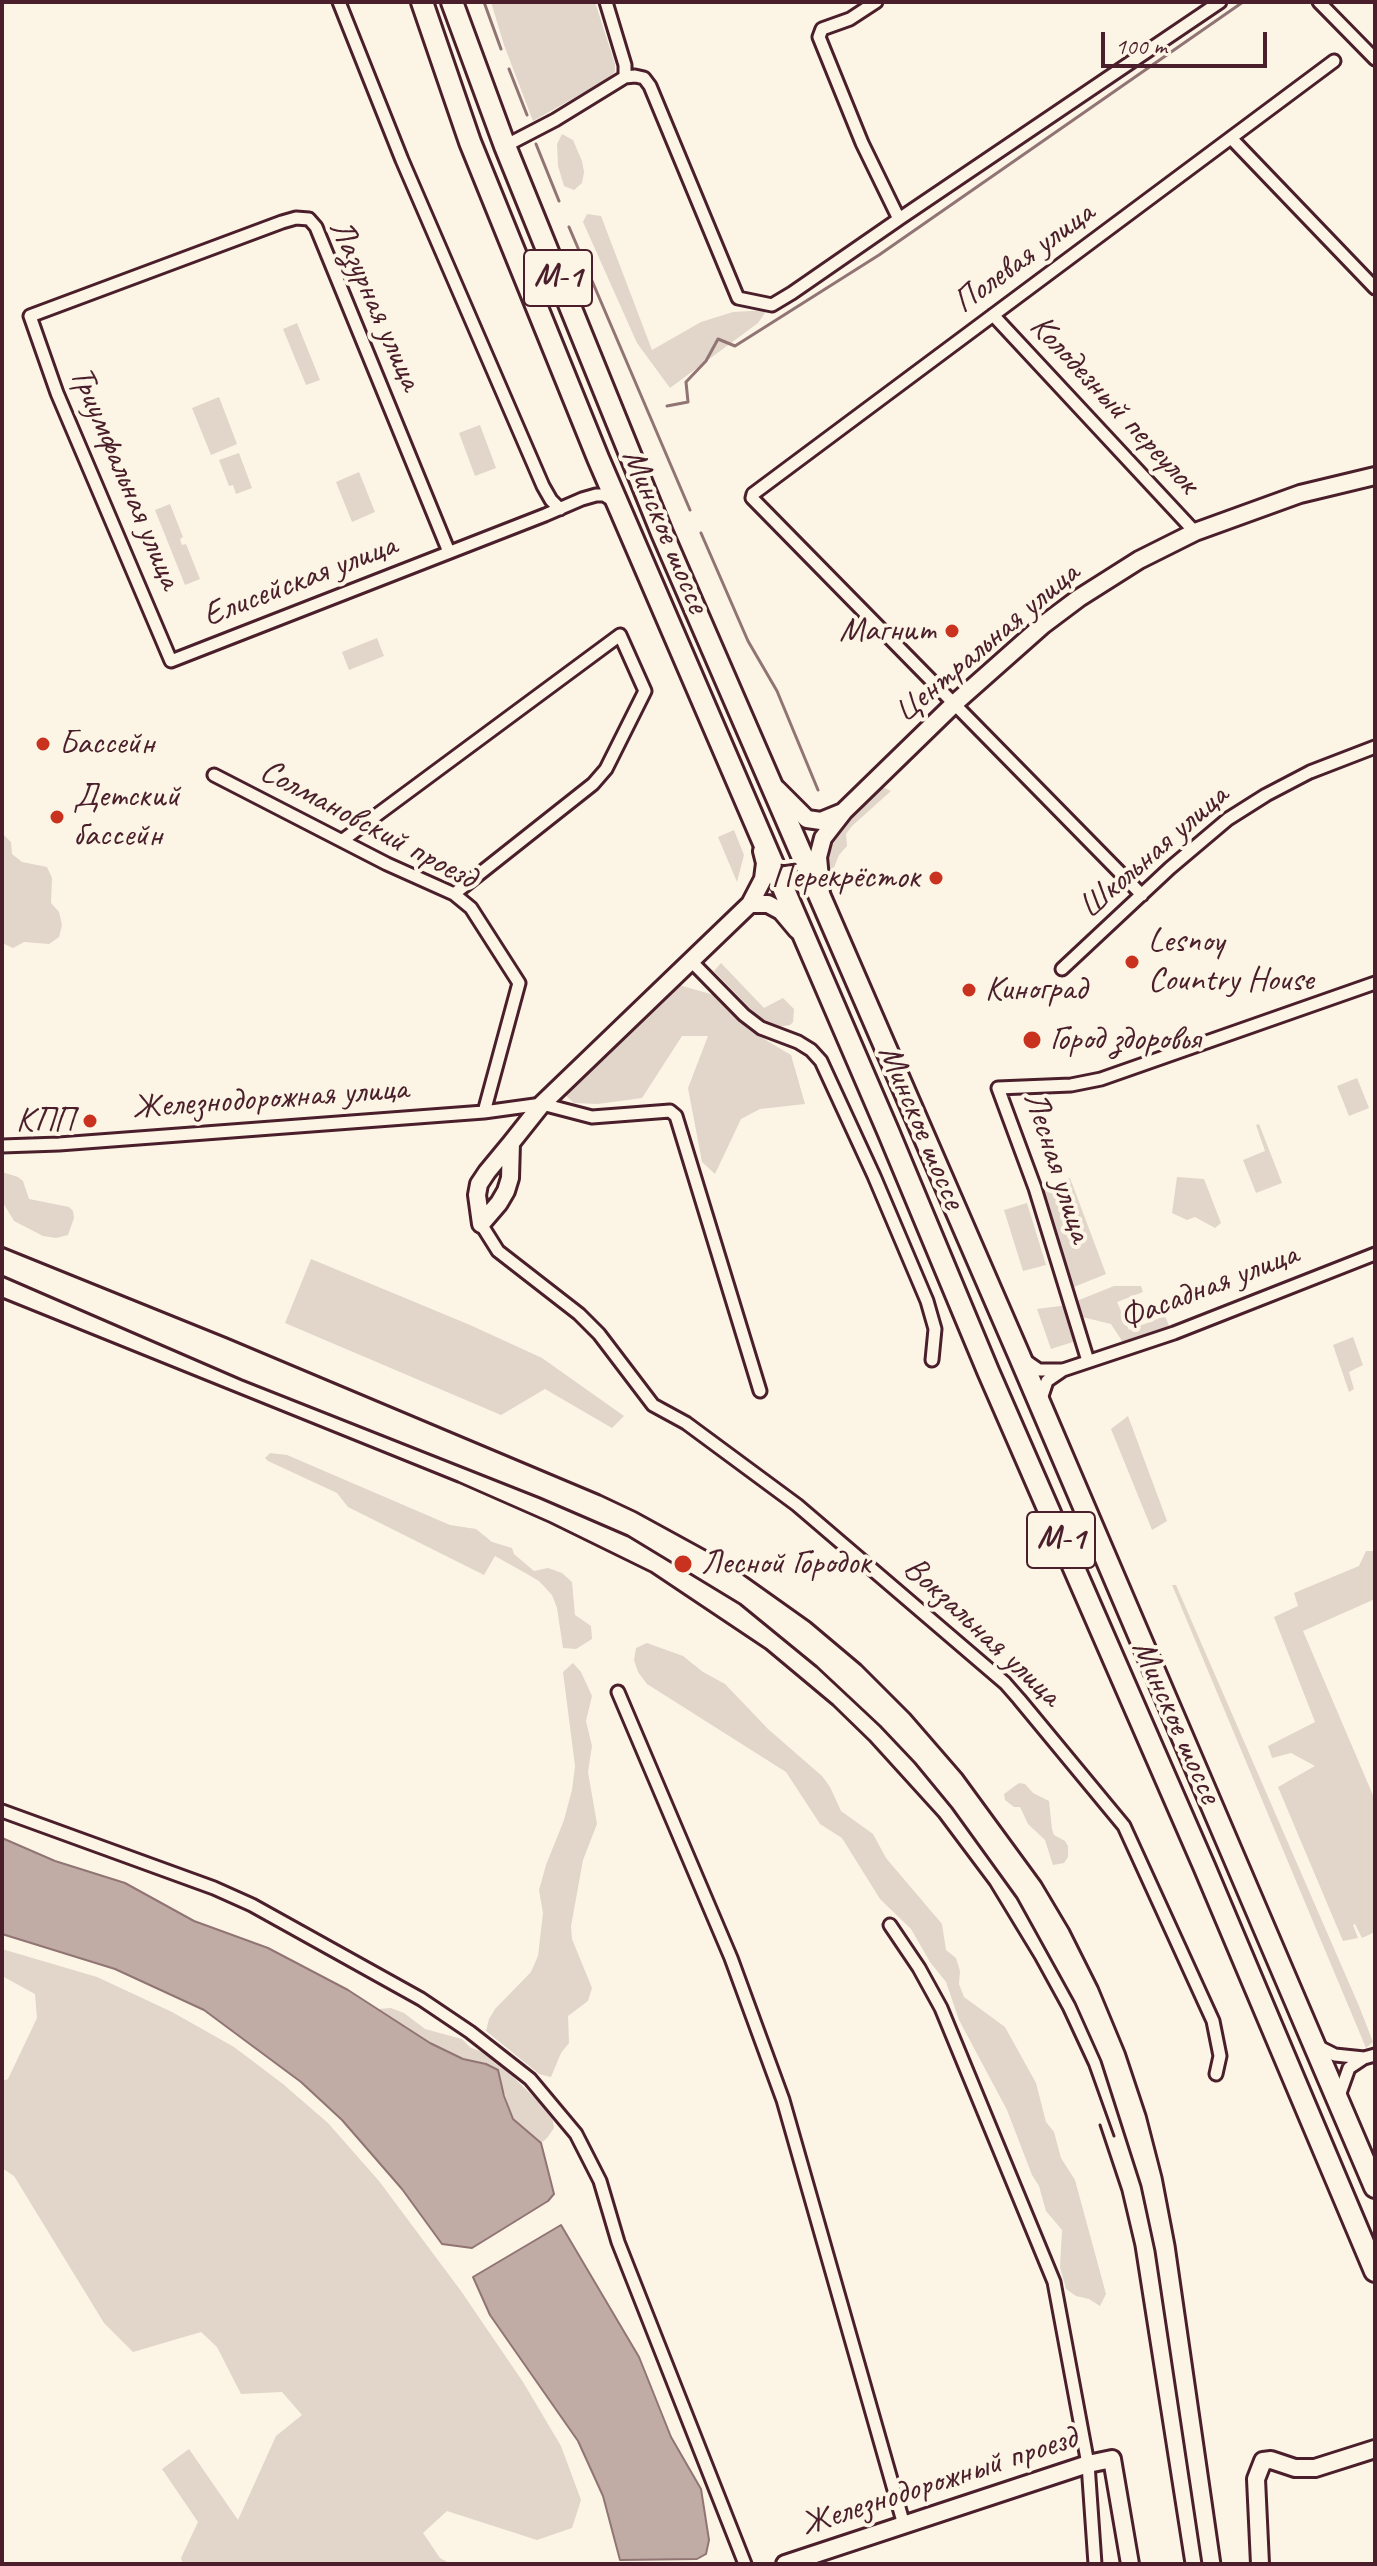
<!DOCTYPE html>
<meta charset="utf-8">
<style>
body{margin:0}
#map{position:relative;width:1377px;height:2566px;overflow:hidden;background:#fcf5e5;font-family:Caveat,sans-serif}
canvas{display:block}
.frame{position:absolute;inset:0;border:4px solid #4a1f2b;pointer-events:none}
.scale{position:absolute;left:1101px;top:32px;width:166px;height:36px;box-sizing:border-box;border:4px solid #4a1f2b;border-top:0;padding-left:10px;font-size:24px;line-height:28px;white-space:nowrap;color:#4a1f2b;-webkit-text-stroke:6px #fcf5e5;paint-order:stroke}
</style>
<div id="map">
<canvas width="1377" height="2566"></canvas>
<div class="frame"></div>
<div class="scale">100 m</div>
</div>
<script>
const context = document.querySelector('canvas').getContext('2d');
context.lineJoin = 'round';
function fill(path, color) {
  context.fillStyle = color;
  context.fill(path, 'evenodd');
}
function poly(rows) {
  const path = new Path2D();
  for (const r of rows) {
    path.moveTo(r[0], r[1]);
    for (let i = 2; i < r.length; i += 2) path.lineTo(r[i], r[i + 1]);
  }
  return path;
}
function stroke(path, color, width, dash) {
  context.strokeStyle = color;
  context.lineWidth = width;
  context.lineCap = dash ? 'butt' : 'round';
  context.setLineDash(dash || []);
  context.stroke(path);
}
function write(font, color, halo, rows, align = 'center') {
  context.font = font + ' Caveat,sans-serif';
  context.lineWidth = 8;
  context.setLineDash([]);
  context.textBaseline = 'middle';
  context.strokeStyle = halo;
  context.fillStyle = color;
  for (const [text, x, y, turn = 0] of rows) {
    context.save();
    context.translate(x, y);
    context.rotate((+turn || 0) * Math.PI / 180);
    context.textAlign = isNaN(turn) ? turn : align;
    if (halo) context.strokeText(text, 0, 0);
    context.fillText(text, 0, 0);
    context.restore();
  }
}
fill(poly([
 [491,2,595,2,615,64,615,72,608,79,533,121,504,45],
 [562,134,573,140,582,161,584,172,582,183,574,190,564,186,558,166,557,144],
 [587,214,601,216,652,350,701,322,733,312,767,310,758,323,670,388,637,343,583,222],
 [297,323,320,380,306,385,283,329],
 [219,397,237,444,211,455,192,408],
 [480,425,496,468,475,476,459,433],
 [239,453,252,488,236,494,233,485,229,486,219,460],
 [359,472,375,512,352,522,336,482],
 [170,504,183,537,180,539,182,545,186,544,200,579,185,585,155,510],
 [377,638,384,656,349,670,342,652],
 [881,786,891,791,852,826,846,834,847,846,839,855,831,875,824,857,829,836],
 [734,830,744,855,737,882,718,837],
 [2,833,11,842,12,854,22,862,47,867,52,878,51,903,59,912,62,925,59,937,49,944,24,942,13,948,2,943],
 [721,963,764,1008,783,998,794,1009,793,1022,790,1025,777,1027,759,1018,714,971],
 [679,985,714,995,749,1030,791,1055,805,1104,760,1109,741,1119,715,1174,702,1162,688,1088,708,1036,682,1036,642,1098,598,1104,574,1103,563,1093],
 [1357,1078,1369,1108,1349,1116,1337,1086],
 [1259,1124,1282,1183,1256,1193,1243,1160,1265,1151,1256,1125],
 [2,1172,18,1177,23,1181,29,1199,69,1207,73,1211,74,1218,68,1235,56,1238,43,1236,14,1221,2,1201],
 [1177,1177,1204,1179,1221,1223,1215,1228,1195,1217,1187,1220,1172,1213],
 [1070,1178,1106,1274,1074,1287,1041,1189],
 [1027,1203,1046,1265,1023,1271,1004,1210],
 [311,1259,470,1325,542,1358,624,1416,612,1428,545,1389,501,1415,285,1323],
 [1114,1286,1141,1286,1143,1292,1117,1302,1129,1330,1165,1316,1170,1328,1124,1344,1111,1324,1078,1316,1074,1302],
 [1068,1305,1076,1341,1051,1349,1037,1309],
 [1353,1337,1363,1365,1349,1372,1354,1389,1349,1392,1333,1345],
 [1128,1416,1167,1521,1152,1530,1111,1429],
 [270,1453,287,1455,450,1525,476,1529,492,1542,512,1548,514,1554,534,1571,548,1568,562,1573,572,1582,575,1615,591,1626,592,1639,576,1649,563,1648,557,1608,552,1595,539,1581,527,1574,495,1556,484,1575,348,1507,337,1493,268,1461,265,1458],
 [1366,1551,1375,1551,1375,1599,1303,1631,1375,1800,1375,1932,1362,1938,1355,1924,1353,1925,1358,1938,1343,1941,1278,1787,1315,1766,1291,1753,1272,1758,1268,1746,1315,1722,1274,1617,1298,1606,1294,1593,1359,1566],
 [1172,1585,1176,1585,1359,2006,1373,2042,1366,2048],
 [647,1643,683,1656,703,1672,725,1684,768,1729,822,1776,830,1787,841,1811,873,1834,886,1858,942,1924,946,1950,956,1958,960,1971,959,1984,964,1997,1005,2027,1036,2083,1046,2122,1054,2132,1061,2158,1075,2180,1106,2294,1100,2306,1089,2299,1076,2296,1066,2289,1060,2267,1062,2230,1046,2211,1039,2186,1032,2175,1007,2110,959,2020,946,1982,930,1962,911,1929,880,1899,842,1838,820,1824,786,1772,647,1684,638,1672,634,1660,636,1648],
 [573,1663,581,1672,592,1696,586,1721,592,1746,588,1772,597,1824,583,1860,571,1926,572,1939,592,1988,588,2001,568,2016,569,2043,561,2053,551,2077,539,2074,486,2031,489,2019,495,2009,531,1972,538,1956,543,1913,539,1890,546,1865,564,1820,572,1790,575,1766,563,1672],
 [1019,1783,1025,1784,1033,1793,1049,1801,1052,1829,1054,1835,1065,1841,1068,1846,1068,1857,1064,1863,1053,1865,1045,1840,1028,1824,1020,1807,1014,1807,1005,1800,1004,1794],
 [2,1949,97,1977,172,2012,234,2047,283,2084,328,2123,379,2181,461,2291,523,2382,561,2446,581,2500,572,2528,537,2540,447,2511,423,2533,440,2558,451,2564,183,2564,181,2558,198,2522,162,2469,189,2449,238,2520,276,2436,302,2415,282,2392,241,2394,217,2347,201,2332,133,2352,104,2323,14,2176,2,2168,2,2081,8,2079,37,2018,35,1994,2,1976],
 [391,2008,404,2013,425,2029,462,2039,471,2048,483,2052,500,2064,552,2115,554,2128,547,2138,541,2143,513,2119,497,2070,486,2064,463,2059,430,2043,378,2009]
]), '#e2d5ca');
const water = poly([
 [2,1838,55,1861,125,1883,194,1921,268,1948,348,1990,430,2043,463,2059,486,2064,498,2070,504,2096,513,2119,541,2143,554,2194,548,2201,472,2248,442,2244,402,2189,342,2120,301,2082,204,2010,115,1969,2,1934,2,1838],
 [561,2225,639,2357,671,2437,701,2489,709,2540,706,2554,697,2559,620,2560,603,2496,578,2441,490,2315,473,2277,561,2225]
]);
fill(water, '#c0aca5');
stroke(water, '#917474', 2);
stroke(poly([
 [484,2,501,49],
 [509,69,527,115],
 [536,144,559,201],
 [569,227,690,510],
 [667,406,688,402,686,382,706,361,718,339,735,346,879,255,1243,2],
 [701,533,748,641,777,691,818,790]
]), '#917474', 3);
const street = poly([
 [339,2,402,160,543,486,551,500,560,509],
 [606,2,625,65,625,77],
 [1319,2,1375,59],
 [1231,138,1375,288],
 [505,146,555,120,625,77,635,76,644,78,650,86,738,298,772,305,792,293,899,219,862,143,819,37,822,29,850,19,876,2],
 [899,219,1220,2],
 [993,315,1195,532],
 [449,552,316,227,309,219,296,218,282,222,30,316,57,393,171,661,545,515,582,499,596,495,604,495,614,501],
 [214,775,387,864,454,894,471,908,519,983,484,1112],
 [343,840,620,635,645,691,606,769,593,784,454,894],
 [1142,895,752,498,753,494,1334,61],
 [691,961,744,1015,761,1028,798,1042,811,1050,821,1061,874,1176,927,1301,935,1329,932,1360],
 [1062,969,1170,868,1228,819,1266,795,1310,772,1375,747],
 [2,1146,59,1144,484,1112,542,1104,592,1117,670,1111,676,1116,760,1391],
 [481,1224,498,1251,579,1314,599,1334,653,1405,686,1423,797,1505,1005,1683,1019,1699,1124,1826,1213,2021,1220,2056,1216,2074],
 [1023,1359,1039,1370,1062,1370],
 [1088,1361,1035,1188,998,1088,1071,1085,1101,1079,1375,983],
 [1041,1399,1047,1381,1063,1370,1174,1333,1375,1254],
 [618,1692,731,1958,783,2100,904,2525],
 [2,1811,214,1888,252,1905,421,1999,470,2032,530,2079,576,2134,600,2181,618,2242,745,2564],
 [890,1925,919,1968,941,2008,1054,2282,1088,2464,1095,2564],
 [1315,2045,1335,2055,1364,2058],
 [1339,2096,1349,2068,1364,2058,1375,2055]
]);
const secondary = poly([
 [777,789,807,819,821,821,843,812],
 [821,889,818,857,823,838,844,811,955,703,1043,625,1079,598,1139,560,1195,532,1300,494,1375,476],
 [750,904,768,904,781,911,797,930],
 [511,1143,510,1178,506,1191,499,1203,481,1224,477,1195,479,1184,487,1172,511,1143,542,1104,750,904,763,879,765,863,762,851],
 [785,2564,1088,2464,1112,2459,1130,2564],
 [1260,2564,1256,2479,1263,2461,1271,2460,1295,2468,1315,2468,1375,2449]
]);
const highway = poly([
 [422,2,470,142,598,458,888,1131,988,1371,1204,1866,1375,2271],
 [452,2,505,146,662,533,1019,1355,1375,2187]
]);
stroke(street, '#4a1f2b', 17);
stroke(secondary, '#4a1f2b', 22);
stroke(highway, '#4a1f2b', 26);
stroke(street, '#fcf5e5', 11);
stroke(secondary, '#fcf5e5', 16);
stroke(highway, '#fcf5e5', 20);
stroke(poly([
 [2,1247,227,1338,600,1495,636,1512,720,1558,810,1622,861,1665,910,1714,962,1774,1041,1882,1069,1929,1098,1987,1125,2052,1146,2115,1162,2177,1175,2245,1221,2564],
 [2,1276,242,1380,540,1498,628,1536,740,1604,817,1667,880,1726,915,1763,952,1808,1017,1898,1075,2003,1101,2061,1141,2186,1155,2251,1202,2564],
 [2,1298,458,1482,549,1522,651,1572,766,1649,833,1705,870,1741,939,1817,990,1885,1035,1959,1063,2010,1089,2066,1114,2136],
 [1100,2125,1122,2191,1135,2246,1185,2564]
]), '#4a1f2b', 3);
for (const [x, y, r, color] of [
 [952,631,8,"#c8321e"],
 [43,744,8,"#c8321e"],
 [57,817,8,"#c8321e"],
 [936,878,8,"#c8321e"],
 [1132,962,8,"#c8321e"],
 [969,990,8,"#c8321e"],
 [1032,1040,10,"#c8321e"],
 [90,1121,8,"#c8321e"],
 [683,1564,10,"#c8321e"]
]) {
  const dot = new Path2D();
  dot.arc(x, y, r, 0, 2 * Math.PI);
  context.fillStyle = color;
  context.fill(dot);
  stroke(dot, '#fcf5e5', 3);
}
for (const [x, y, w] of [
 [558,278,68],
 [1061,1540,68]
]) {
  const box = new Path2D();
  box.roundRect(x - w / 2, y - 28, w, 56, 6);
  context.fillStyle = '#fcf5e5';
  context.fill(box);
  stroke(box, '#4a1f2b', 2);
}
write('bold 32px', '#4a1f2b', null, [
 ["М-1",558,278],
 ["М-1",1061,1540]
]);
write('34px', '#4a1f2b', '#fcf5e5', [
 ["Полевая улица",1024,258,-36],
 ["Лазурная улица",375,305,66],
 ["Колодезный переулок",1114,405,47],
 ["Триумфальная улица",125,478,67],
 ["Минское шоссе",665,531,67],
 ["Елисейская улица",300,581,-21],
 ["Центральная улица",987,643,-40],
 ["Солмановский проезд",368,825,28],
 ["Школьная улица",1154,852,-41],
 ["Железнодорожная улица",270,1099,-4],
 ["Минское шоссе",921,1127,67],
 ["Лесная улица",1057,1167,72],
 ["Фасадная улица",1209,1287,-21],
 ["Вокзальная улица",982,1632,43],
 ["Минское шоссе",1176,1722,66],
 ["Железнодорожный проезд",939,2482,-18]
]);
write('34px', '#4a1f2b', '#fcf5e5', [
 ["Магнит",936,631,"right"],
 ["Бассейн",59,744],
 ["Детский",73,797],
 ["бассейн",73,836],
 ["Перекрёсток",920,878,"right"],
 ["Lesnoy",1148,942],
 ["Country House",1148,981],
 ["Киноград",985,990],
 ["Город здоровья",1050,1040],
 ["КПП",74,1121,"right"],
 ["Лесной Городок",701,1564]
], 'left');
</script>
